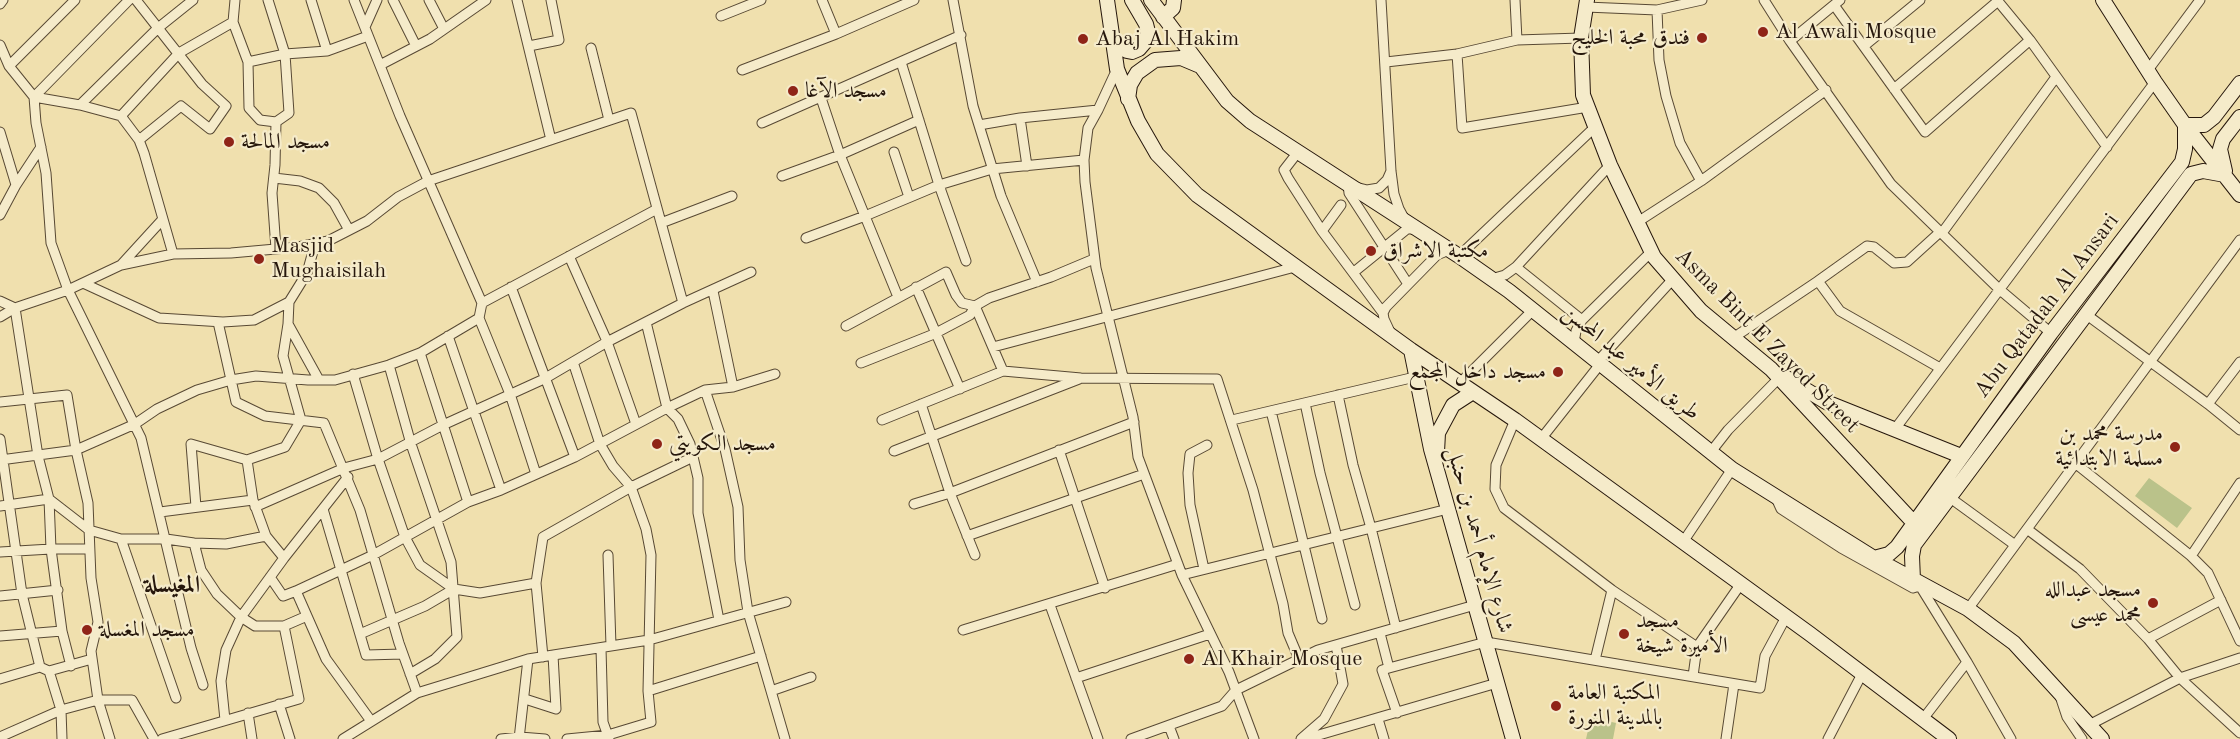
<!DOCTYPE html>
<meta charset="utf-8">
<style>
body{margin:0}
canvas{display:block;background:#f0e0ae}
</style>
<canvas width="2240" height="739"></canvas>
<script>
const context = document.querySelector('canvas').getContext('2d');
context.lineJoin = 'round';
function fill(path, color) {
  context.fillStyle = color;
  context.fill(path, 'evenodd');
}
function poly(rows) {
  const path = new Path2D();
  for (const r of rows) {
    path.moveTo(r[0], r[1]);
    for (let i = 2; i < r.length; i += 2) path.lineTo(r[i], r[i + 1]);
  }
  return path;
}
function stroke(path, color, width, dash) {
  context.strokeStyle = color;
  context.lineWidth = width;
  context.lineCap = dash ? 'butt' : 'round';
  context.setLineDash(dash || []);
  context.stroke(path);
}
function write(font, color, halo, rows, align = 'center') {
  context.font = font + ' "Old Standard TT",Amiri,serif';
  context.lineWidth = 4.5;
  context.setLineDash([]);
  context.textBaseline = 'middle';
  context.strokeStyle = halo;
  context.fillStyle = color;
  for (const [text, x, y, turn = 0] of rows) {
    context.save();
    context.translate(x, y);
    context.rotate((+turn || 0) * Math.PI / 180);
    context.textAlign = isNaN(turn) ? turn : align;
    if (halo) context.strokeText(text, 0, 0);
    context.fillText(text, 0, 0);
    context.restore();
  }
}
fill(poly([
 [2149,478,2192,508,2177,528,2135,496],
 [1591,717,1616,723,1613,739,1586,739]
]), '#bac28a');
const street = poly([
 [129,0,34,97,36,123,46,173,51,243,68,290,141,438,191,648,203,685],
 [235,0,233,22,248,62,249,108,260,120,276,122,289,113,285,54,268,0],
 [311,0,327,51,368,36],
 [393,0,416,46],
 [429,0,444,29],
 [517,0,551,140],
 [822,0,836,34],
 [953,0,973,106,1001,196,1037,282],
 [1381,0,1391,171,1394,194,1399,209,1405,220],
 [1515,0,1517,40],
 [1764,0,1790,41,1891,184,1999,289,2051,333],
 [1997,0,2030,40,2107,147],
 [0,4,3,0],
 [1834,5,1925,132,2030,40],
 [1586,7,1657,10,1702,0],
 [1657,10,1659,60,1666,96,1680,143,1701,181],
 [721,16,761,0],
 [365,27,377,0],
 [1790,41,1840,0],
 [0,45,9,66,34,97,80,105,121,116,139,140,181,106,210,129,226,106,202,84,136,0],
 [529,46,559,40,551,0],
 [1864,46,1920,0],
 [591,48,609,120],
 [1457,54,1462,128,1588,107],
 [248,62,285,54,327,51],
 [901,62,939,185,966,261],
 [1386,62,1457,54,1517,40,1581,38],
 [380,65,430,39,486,0],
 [9,66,75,0],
 [1117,69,1098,110,1088,128,1084,160,1085,182,1096,268,1133,417,1138,457,1182,575,1229,672,1254,739],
 [742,70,836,34,914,0],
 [2148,70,2200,0],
 [1894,89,1998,1],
 [821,98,840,155,898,297],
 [80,105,158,28,193,0],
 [121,116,179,53,233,22],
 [1020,118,1027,166],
 [276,122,275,165,272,193,276,249],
 [762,123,961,35],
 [979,125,1020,118,1098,110],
 [0,132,16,185],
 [139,140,144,153,173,254],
 [894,152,909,197],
 [1298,152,1284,170,1288,178,1322,231,1383,313],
 [1391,171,1387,180,1379,188,1367,190,1348,185,1349,193,1408,284],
 [782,176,840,155,919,120],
 [274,178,300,181,319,188,334,203,349,230],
 [0,215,16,185,41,147],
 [661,223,732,196],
 [1636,223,1701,181,1826,90],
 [1322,231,1341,205],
 [1942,233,2056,77],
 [806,238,865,216,939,185,992,169,1084,160],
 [315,244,307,273,289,302,288,324,319,380],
 [569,256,606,339,636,424],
 [1459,256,1595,127],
 [121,265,173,254,231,253,298,247,328,241,367,221,398,197,428,181,631,113,683,303],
 [1516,267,1582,320],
 [1354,272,1407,229,1415,229],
 [1491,279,1505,275,1516,267,1610,165],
 [1818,281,1867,246,1874,247,1894,263,1907,262,1940,232],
 [83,283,159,318,223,322,254,320,289,302],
 [511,287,575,457],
 [916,287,960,389],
 [713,291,733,387],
 [0,301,15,308,38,456,49,499,51,549,62,631,71,666],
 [482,303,657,209],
 [2087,315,2208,404,2240,430],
 [0,317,15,308,68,290,121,265,163,219],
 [479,318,510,394,536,474],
 [218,322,236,402,265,416,324,423,360,510,399,643,417,693],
 [646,322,667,408,678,419,690,444,698,478,698,513,719,620],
 [846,326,946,272,956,295,962,303,975,306,1003,371,1081,378,1217,379,1253,490,1283,604,1288,633,1299,659],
 [1391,334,1384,319,1383,313,1386,307,1437,255,1449,250],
 [448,336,501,490],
 [1733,338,1818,281,1840,311,1940,368],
 [1574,343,1576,331,1582,320,1651,252],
 [993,347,1295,267],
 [420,353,468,502],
 [1598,361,1673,279],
 [861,363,934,334,970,315,975,306,989,298,1051,277,1094,259],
 [389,365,411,444,451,562,457,637,435,659,410,674],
 [353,374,378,459,405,537,420,565,454,589,480,593,536,583],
 [1460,383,1533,310],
 [705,390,725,449,738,507,740,560,748,612,785,739],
 [1338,395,1353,465,1371,528,1396,628],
 [0,402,67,395,76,450,88,503,91,578,98,622,91,651,98,700,110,739],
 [1305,403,1320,473,1355,605],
 [921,404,950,493,975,555],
 [2208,404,2240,362],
 [1271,411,1322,619],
 [882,420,1003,371],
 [1232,420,1415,377],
 [1515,420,1496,465,1495,489,1504,508,1612,590,1697,647],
 [1895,429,2155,82],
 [0,439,22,594,40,667],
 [1541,439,1601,363],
 [1059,450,1105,588],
 [894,451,1079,379],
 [1710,453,1728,430,1779,378],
 [0,460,76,450,135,424,157,409,197,390,231,380,256,376,308,380,335,380,389,365,420,353,479,318,482,303,400,116,354,0],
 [247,460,285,447,301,420,283,356,288,324],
 [2075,463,2191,556,2208,573,2240,641],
 [1949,497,2015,545],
 [1776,498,1781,509,1841,548,1913,588,1923,585],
 [914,504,950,493,1134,422],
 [0,506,49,499,89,530,121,539,166,539,194,543,226,544,266,536],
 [196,507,191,444,247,460,253,500,266,536,284,558],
 [255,507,344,468,378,459,443,425,544,379,607,342,683,303,751,272],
 [323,509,366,655,403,654],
 [160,512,253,500],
 [2027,529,2080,569,2148,639,2180,678,2240,733],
 [967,536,1144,474],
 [121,539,176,698],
 [1683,542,1732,469],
 [194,543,201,570,217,594,241,617,255,626,284,626,307,616],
 [0,552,51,549,89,549],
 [608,555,611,646],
 [2191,556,2240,483],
 [1204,569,1190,505,1188,473,1190,454,1207,445],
 [1182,575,1448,509],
 [270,577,283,596,296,591,373,555,468,502,501,490,575,457,667,408,705,390,733,387,775,374],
 [1920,586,1967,662,2011,739],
 [296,591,326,659,371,721],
 [0,596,58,590],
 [1050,605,1098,739],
 [1968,609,2240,240],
 [963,630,1178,564],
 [1380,633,1389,668,1382,670,1397,713],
 [360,634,425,606,454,589],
 [0,636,62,631],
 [2148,639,2221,600],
 [601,648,603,722,609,739],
 [543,657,536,583,543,537,631,487,693,457],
 [1595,660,1612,590],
 [1389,668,1486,642,1760,688,1765,656,1786,617],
 [49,671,61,710,62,739],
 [1693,676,1697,647,1740,585],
 [1076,678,1210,634],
 [0,679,40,667,49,671,92,659],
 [648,691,761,656],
 [771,691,811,677],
 [2060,696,2067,717,2082,739],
 [525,699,556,709,553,655],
 [279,704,290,739],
 [248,713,252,739],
 [1378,719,1384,739],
 [1923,719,1967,662],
 [225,720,221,681,226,650,241,617,284,558,348,477],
 [2089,725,2180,678,2240,658],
 [1169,726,1174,739],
 [0,737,61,710,98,700,132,700,154,739],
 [162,739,299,699,284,626],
 [343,739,417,693,528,659,649,640,786,602],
 [501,739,520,737,545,739],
 [519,739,528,659],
 [567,739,608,735,651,722,648,691,651,555,646,529,631,487,613,466,600,444,573,362],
 [1131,739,1222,706,1236,690,1318,650,1475,605],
 [1301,739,1324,719,1343,684,1336,645],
 [1305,739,1497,683],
 [1726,739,1734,684],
 [1828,739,1863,672]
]);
const secondary = poly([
 [1107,0,1117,69,1138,121,1157,154,1197,195,1411,350,1515,420,1810,634,1949,739],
 [1151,0,1227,101,1250,121,1459,256,1509,291,1732,469,1874,558,1968,609,2014,643,2102,739],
 [1587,0,1581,38,1583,95,1610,165,1654,257,1701,311,1771,369,1914,523],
 [2103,0,2155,82,2185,125,2240,195],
 [1163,17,1173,8,1174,0],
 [1113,43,1127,51,1132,52,1139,49,1145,42,1148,32,1146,24,1132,0],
 [1128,99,1130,85,1137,73,1155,60,1181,58,1200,66],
 [2185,125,2204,125,2214,117,2240,83],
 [2225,171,2220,149,2223,139,2240,117],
 [1411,350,1431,449,1513,739],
 [1785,377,1826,402,1961,456],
 [1437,452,1438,433,1453,405,1473,392],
 [1874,558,1889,554,1897,547,2051,333,2182,162,2185,149,2185,125],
 [1913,580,1912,556,1914,545,2191,174,2203,171,2225,175]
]);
stroke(street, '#584934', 11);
stroke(secondary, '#26170c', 16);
stroke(street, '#f5ebca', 9);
stroke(secondary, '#f5ebca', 14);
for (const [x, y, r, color] of [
 [1763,32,6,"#8f2418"],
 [1702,38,6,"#8f2418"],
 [1083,39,6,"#8f2418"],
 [793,91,6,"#8f2418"],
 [229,142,6,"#8f2418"],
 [1371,251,6,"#8f2418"],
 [259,259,6,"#8f2418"],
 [1558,372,6,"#8f2418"],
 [657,444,6,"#8f2418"],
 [2175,447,6,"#8f2418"],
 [2153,603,6,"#8f2418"],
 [87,630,6,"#8f2418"],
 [1624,634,6,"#8f2418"],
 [1189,659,6,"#8f2418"],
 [1556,706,6,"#8f2418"]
]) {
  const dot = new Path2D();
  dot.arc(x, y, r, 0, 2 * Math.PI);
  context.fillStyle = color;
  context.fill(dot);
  stroke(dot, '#f5ebca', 2);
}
write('22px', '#26170c', '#f5ebca', [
 ["Al Awali Mosque",1775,32],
 ["فندق محبة الخليج",1690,38,"right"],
 ["Abaj Al Hakim",1095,39],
 ["مسجد الآغا",805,91],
 ["مسجد المالحة",241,142],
 ["Masjid",271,246],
 ["Mughaisilah",271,271],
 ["مكتبة الاشراق",1383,251],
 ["مسجد داخل المجمع",1546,372,"right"],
 ["مدرسة محمد بن",2163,434,"right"],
 ["مسلمة الابتدائية",2163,459,"right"],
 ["مسجد الكويتي",669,444],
 ["مسجد عبدالله",2141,590,"right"],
 ["محمد عيسى",2141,615,"right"],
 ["مسجد",1636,621],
 ["الأميرة شيخة",1636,646],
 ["مسجد المغسلة",99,630],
 ["Al Khair Mosque",1201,659],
 ["المكتبة العامة",1568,693],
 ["بالمدينة المنورة",1568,718]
], 'left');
write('22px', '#26170c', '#f5ebca', [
 ["Abu Qatadah Al Ansari",2047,306,-53],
 ["Asma Bint E Zayed Street",1767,341,45],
 ["طريق الأمير عبد المحسن",1631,363,39],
 ["شارع الإمام أحمد بن حنبل",1479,540,74]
]);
write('bold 24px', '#26170c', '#f5ebca', [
 ["المغيسلة",172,586]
]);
</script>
